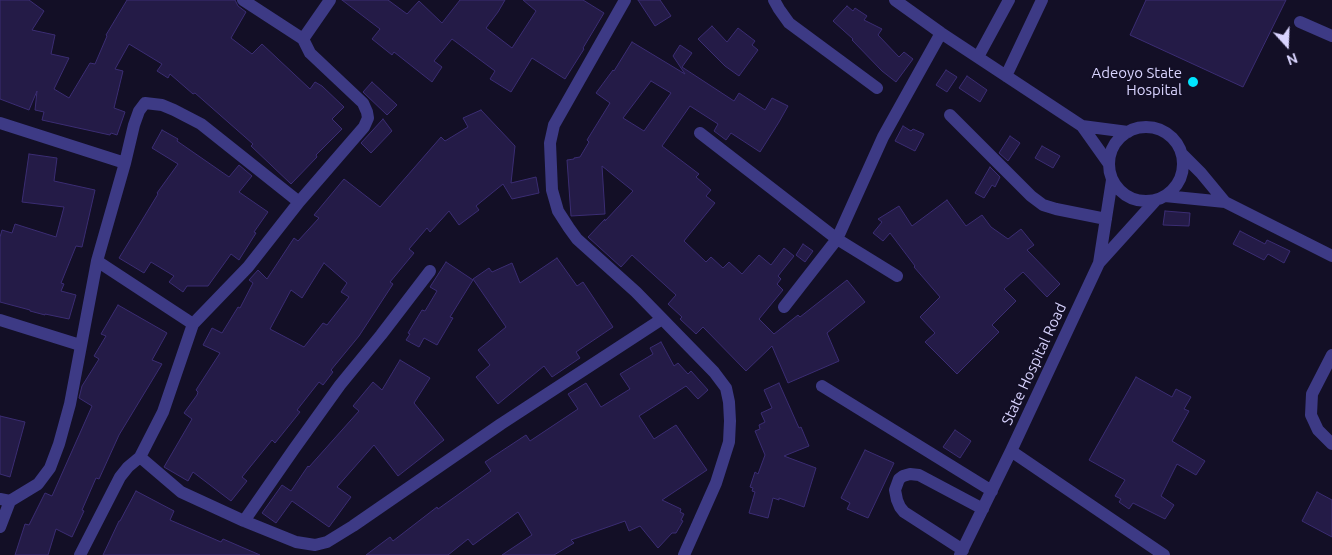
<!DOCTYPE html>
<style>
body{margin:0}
#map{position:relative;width:1332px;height:555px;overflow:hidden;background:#130f26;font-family:Ubuntu,sans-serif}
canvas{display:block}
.north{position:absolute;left:1262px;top:20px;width:50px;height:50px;-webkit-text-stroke:4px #130f26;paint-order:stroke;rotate:160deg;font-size:14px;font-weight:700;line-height:20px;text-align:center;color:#d9d4ff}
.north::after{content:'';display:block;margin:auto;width:18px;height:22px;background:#d9d4ff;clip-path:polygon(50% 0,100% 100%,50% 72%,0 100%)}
</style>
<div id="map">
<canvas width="1332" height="555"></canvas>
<div class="north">N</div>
</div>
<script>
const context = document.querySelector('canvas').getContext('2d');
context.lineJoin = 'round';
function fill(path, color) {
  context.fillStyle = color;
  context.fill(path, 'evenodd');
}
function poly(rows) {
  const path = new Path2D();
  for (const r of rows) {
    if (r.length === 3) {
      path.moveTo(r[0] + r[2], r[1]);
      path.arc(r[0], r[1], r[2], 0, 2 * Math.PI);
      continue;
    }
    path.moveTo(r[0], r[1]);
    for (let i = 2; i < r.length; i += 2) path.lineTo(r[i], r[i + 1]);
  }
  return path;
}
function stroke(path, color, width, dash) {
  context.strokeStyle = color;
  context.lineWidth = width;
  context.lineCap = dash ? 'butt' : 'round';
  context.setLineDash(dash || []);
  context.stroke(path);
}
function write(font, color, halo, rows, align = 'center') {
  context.font = font + ' Ubuntu,sans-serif';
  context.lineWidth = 4;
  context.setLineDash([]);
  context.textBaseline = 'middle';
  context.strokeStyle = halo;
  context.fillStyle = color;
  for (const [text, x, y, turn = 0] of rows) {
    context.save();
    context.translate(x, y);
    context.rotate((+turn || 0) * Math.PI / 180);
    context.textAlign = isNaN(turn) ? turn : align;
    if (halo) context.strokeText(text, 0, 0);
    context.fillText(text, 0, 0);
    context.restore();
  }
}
const building = poly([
 [0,0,29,0,44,11,32,30,55,35,51,54,69,58,54,89,69,98,90,63,95,64,107,36,106,35,127,0,235,0,238,6,246,12,231,38,252,54,262,44,310,89,315,82,322,86,344,107,332,119,342,129,316,155,317,157,291,184,251,146,253,144,195,93,193,94,170,74,168,78,157,71,162,64,129,44,115,69,123,71,114,108,125,112,117,135,111,133,110,135,42,120,44,112,35,110,37,91,29,110,0,99,0,0],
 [342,0,388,0,407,14,419,1,442,23,460,0,505,0,498,12,486,28,512,48,536,11,523,0,583,0,604,13,583,48,584,49,565,79,532,58,511,92,490,79,495,71,452,39,434,61,442,67,432,82,394,52,392,55,372,39,380,29,342,0],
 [638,0,660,0,671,16,655,26,638,0],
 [1146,0,1286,0,1243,87,1130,35,1146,0],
 [847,6,853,11,855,8,867,16,864,20,882,29,878,35,899,57,904,52,913,59,896,82,882,71,852,40,853,39,833,21,847,6],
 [712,26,727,42,738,28,755,41,752,45,758,50,739,76,725,66,698,39,712,26],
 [632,42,685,74,673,56,680,45,692,53,682,67,734,101,739,93,765,110,772,98,788,106,779,122,760,152,731,133,726,140,714,131,718,124,690,106,662,146,699,174,696,177,711,190,706,196,715,203,684,241,706,262,711,257,723,268,729,262,742,274,759,255,771,265,784,248,794,256,778,276,781,279,777,284,783,290,759,319,774,334,798,315,800,317,847,280,865,302,827,333,839,361,788,383,772,346,746,371,703,327,696,334,680,319,682,317,668,304,676,295,632,255,621,267,588,237,605,219,605,221,633,191,602,166,605,214,571,216,567,160,574,159,574,158,580,157,589,142,587,140,610,103,596,93,613,70,614,71,632,42],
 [651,81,671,93,644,131,623,118,651,81],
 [946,70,957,77,947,92,936,85,946,70],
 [967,76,987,90,980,102,959,88,967,76],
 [372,82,397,105,387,115,363,92,372,82],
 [481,110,515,146,511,183,536,177,539,193,512,199,503,184,476,206,479,210,459,225,449,211,430,232,427,228,409,249,414,253,390,282,393,284,359,336,331,370,333,372,323,385,319,382,297,410,300,412,275,443,272,440,242,477,247,481,231,501,193,472,188,481,164,467,192,419,184,413,197,395,198,392,196,390,220,353,203,345,212,328,222,333,238,307,240,308,253,283,249,280,258,270,267,279,294,238,298,241,319,218,314,215,344,179,380,207,441,137,445,141,468,127,463,118,481,110],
 [324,263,347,283,341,292,349,297,327,325,323,323,304,347,270,329,291,290,302,298,324,263],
 [383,119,392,131,371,153,361,143,383,119],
 [903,126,911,131,913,129,924,134,915,151,895,141,903,126],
 [162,130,178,139,177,141,229,177,239,165,252,176,239,192,268,212,254,232,256,233,239,260,231,254,208,286,187,286,183,292,169,282,174,276,151,262,144,273,119,258,158,194,157,193,178,164,152,148,162,130],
 [1010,136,1020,143,1008,161,999,153,1010,136],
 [1042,146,1060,156,1053,168,1035,158,1042,146],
 [29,154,57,158,54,181,95,190,82,247,76,246,61,283,64,284,61,291,76,295,69,319,45,314,45,315,30,311,30,310,0,302,0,237,2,230,12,233,15,224,56,237,64,207,22,202,29,154],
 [990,167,1000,177,995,187,992,185,984,198,975,193,990,167],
 [947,200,966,226,982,215,991,227,1008,239,1021,229,1034,245,1027,250,1060,284,1047,297,1023,272,1004,289,1016,301,992,325,999,332,957,374,925,342,935,333,920,317,940,297,914,267,915,266,890,233,883,241,873,233,882,222,878,219,899,206,912,226,947,200],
 [1165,211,1190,213,1189,226,1163,225,1165,211],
 [1240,231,1265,244,1267,240,1290,251,1284,263,1268,254,1264,260,1233,244,1240,231],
 [803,244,813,251,805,262,796,255,803,244],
 [557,258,577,286,583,282,613,327,576,352,580,358,552,377,544,366,498,404,476,377,490,365,478,350,506,327,473,279,489,268,492,272,512,263,520,283,557,258],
 [446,262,473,280,450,317,453,318,437,345,424,338,419,347,406,340,410,334,408,333,422,310,425,311,437,291,430,287,446,262],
 [118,305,167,333,152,360,162,364,119,435,99,479,96,478,82,510,84,511,72,537,56,529,48,555,15,555,25,524,29,525,45,493,52,496,92,406,79,398,82,386,99,359,94,356,106,336,101,334,118,305],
 [661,342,674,366,678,363,688,374,691,371,708,390,698,399,686,386,639,416,654,439,676,425,707,470,662,500,681,509,680,512,684,514,681,520,683,521,676,533,672,533,658,548,640,526,629,531,625,521,571,540,574,543,554,555,502,555,532,535,518,512,473,545,468,539,448,555,366,555,390,537,393,541,437,507,438,509,491,471,485,462,526,435,530,441,578,409,568,394,586,383,601,407,630,389,620,374,653,354,650,348,661,342],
 [400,360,430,378,414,403,444,440,398,476,374,445,337,487,351,497,329,527,292,501,276,523,262,513,282,485,291,491,308,466,309,467,359,411,353,406,373,382,382,390,400,360],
 [1136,377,1172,397,1176,389,1191,397,1184,409,1189,411,1172,441,1205,461,1196,475,1177,464,1161,496,1174,505,1165,519,1133,503,1129,509,1119,502,1121,499,1115,496,1125,480,1089,460,1136,377],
 [779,383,799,428,801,427,809,446,784,456,816,468,804,507,779,498,779,500,773,498,768,518,749,513,755,492,752,491,753,488,750,487,755,472,758,474,765,455,755,431,760,429,759,425,765,422,761,413,772,408,764,390,779,383],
 [0,416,25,422,10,477,0,474,0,416],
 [955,430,971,441,960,458,943,447,955,430],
 [865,450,894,463,868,518,847,509,850,503,841,498,865,450],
 [136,491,174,511,170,520,221,542,223,539,260,555,103,555,119,521,120,521,136,491],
 [1317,492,1332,500,1332,537,1302,521,1317,492]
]);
fill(building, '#241b47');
stroke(building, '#3b2d73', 1);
stroke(poly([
 [625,0,554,125,550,143,552,190,558,211,569,228,577,239,636,292,714,372,726,388,729,402,730,421,729,442,716,483,684,555],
 [774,0,779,9,789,23,877,88],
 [895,0,941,33,1082,126,1109,164],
 [1300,22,1332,36],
 [303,39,330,0],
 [978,57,1009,0],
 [1006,76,1042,0],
 [950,115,1031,196,1043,205,1056,209,1106,219],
 [0,123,125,163],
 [1082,126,1128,132],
 [1146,164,37],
 [700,133,837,239,897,276],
 [1182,154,1201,173,1225,202],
 [1165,196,1225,202,1332,256],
 [97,261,193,324],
 [1099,263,1112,180],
 [784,307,837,239,883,137,941,33],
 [0,320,80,345],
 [1332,355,1312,394,1311,415,1318,430,1332,444],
 [822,386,992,491],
 [1011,451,1164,555],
 [140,457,181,492,244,521,296,542,315,545,327,542,353,526,501,424,662,319],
 [0,499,10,501,38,484,50,468,59,444,70,404,97,261,125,163,134,125,139,111,145,103,162,105,174,110,201,124,299,202],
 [244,521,294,449,340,385,381,335,430,271],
 [0,527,10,501],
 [963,550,904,512,900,507,897,500,895,490,899,479,903,476,910,474,919,475,983,509],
 [80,555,120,477,128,467,140,457,163,412,193,324,248,267,299,202,364,127,368,118,367,112,363,103,310,53,303,39,243,0],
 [960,555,1011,451,1099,263,1156,200]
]), '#3d3a85', 12);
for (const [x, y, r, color] of [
 [1193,82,6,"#00e5ff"]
]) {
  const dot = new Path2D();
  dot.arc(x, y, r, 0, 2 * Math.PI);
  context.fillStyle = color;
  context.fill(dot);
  stroke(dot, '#130f26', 2);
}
write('15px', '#d9d4ff', '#130f26', [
 ["Adeoyo State",1182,73],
 ["Hospital",1182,90]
], 'right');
write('15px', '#d9d4ff', '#130f26', [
 ["State Hospital Road",1034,364,-65]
]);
</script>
